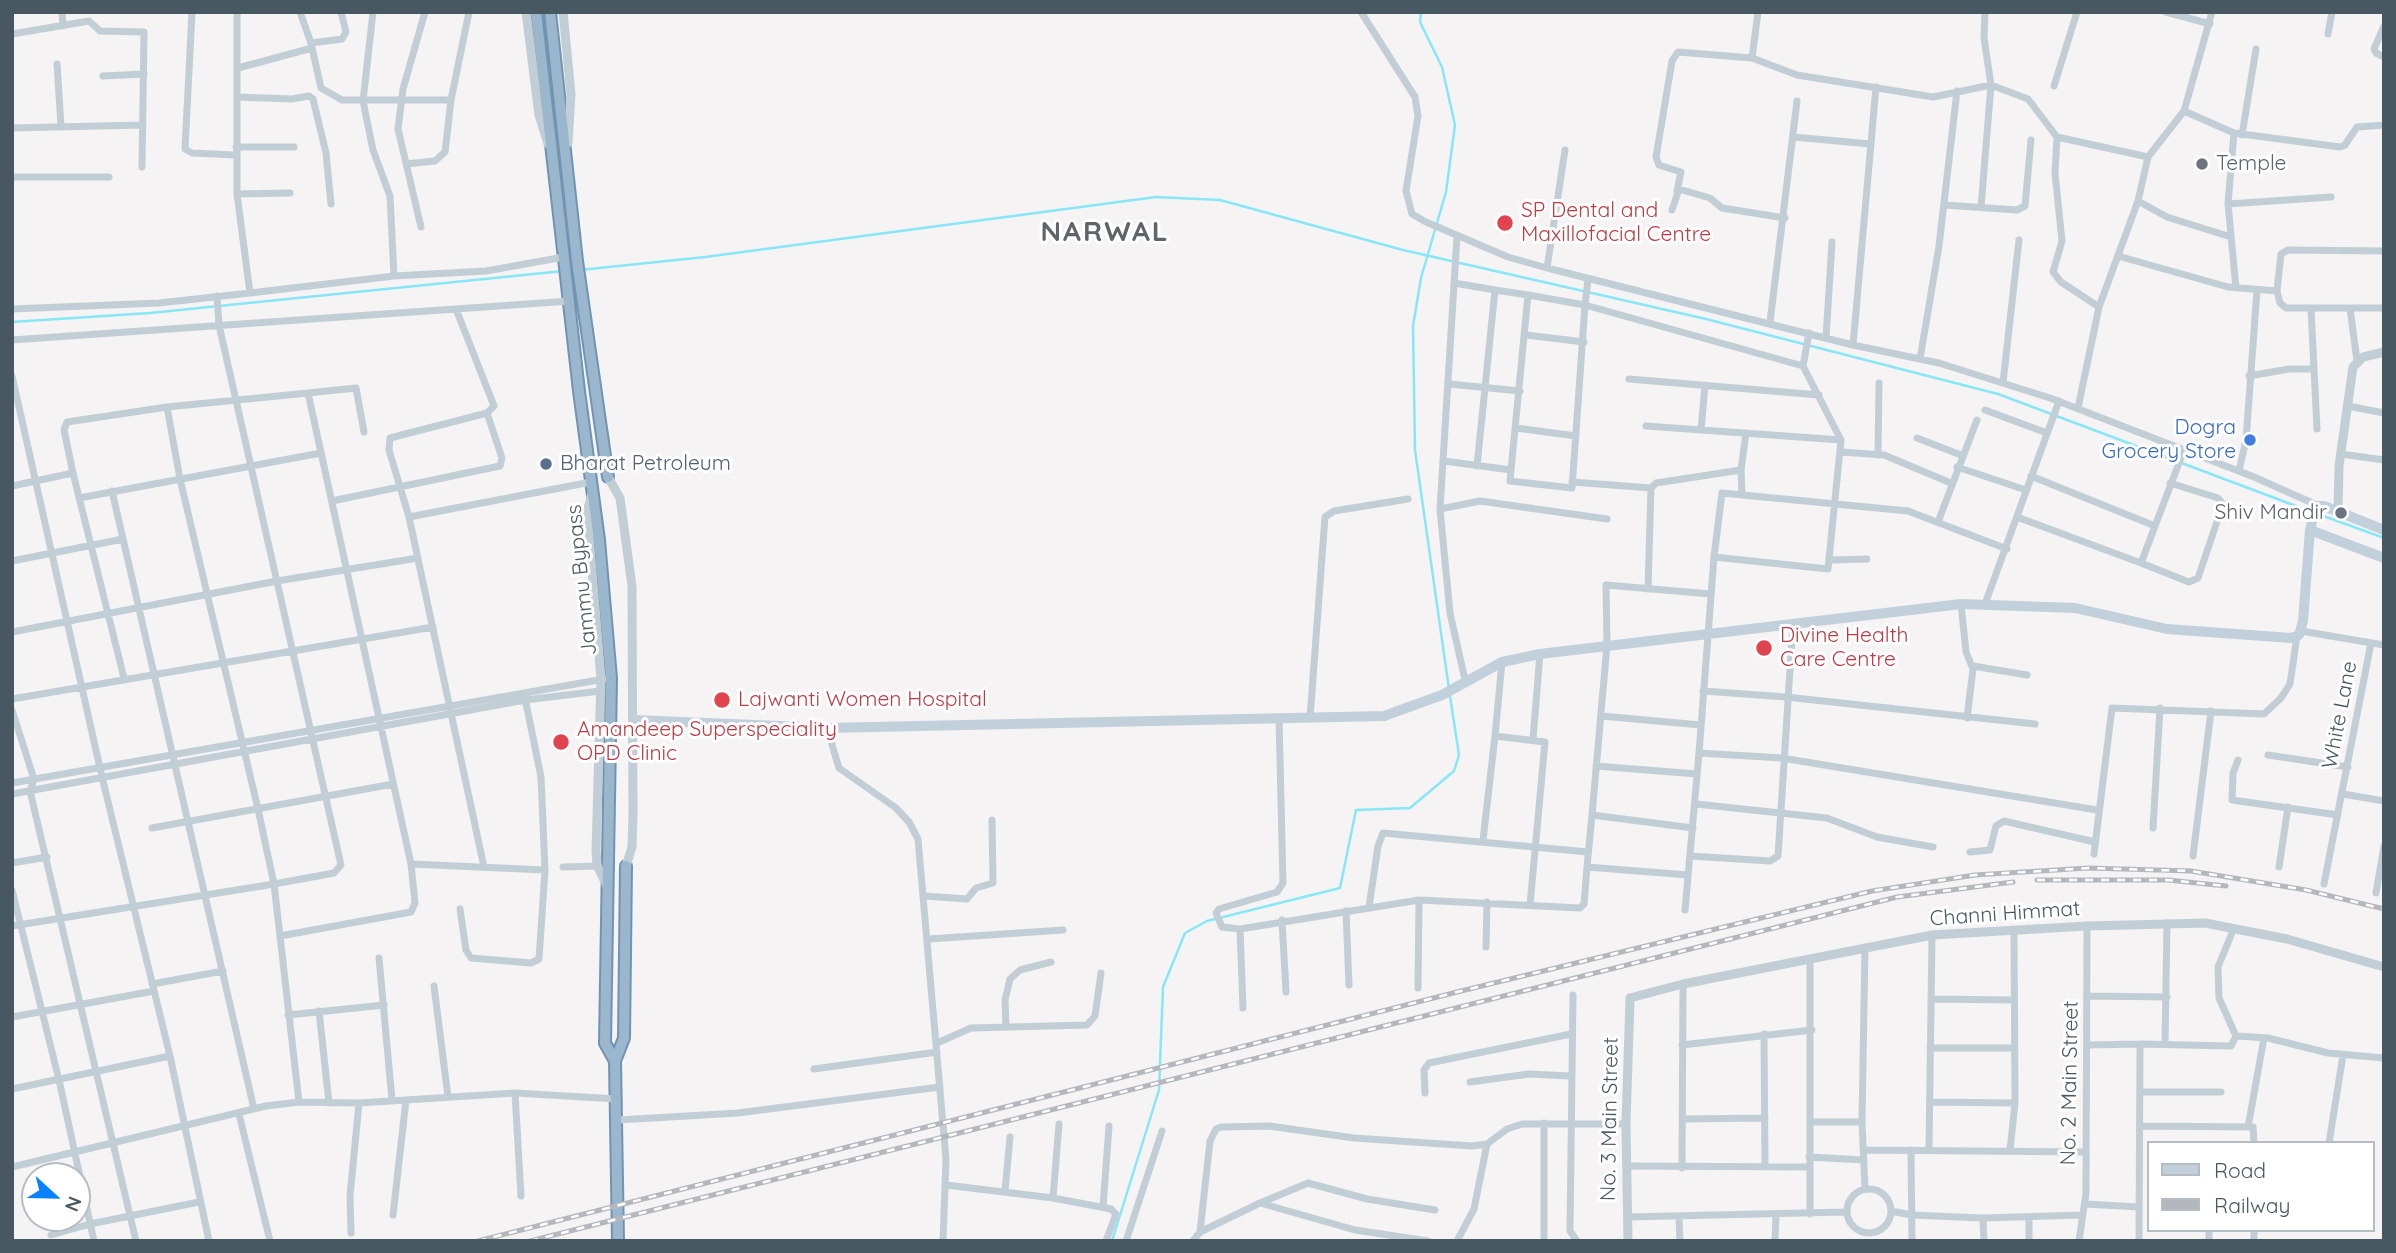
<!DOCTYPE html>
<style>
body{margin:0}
#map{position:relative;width:2396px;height:1253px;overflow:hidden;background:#f5f3f3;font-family:Quicksand,sans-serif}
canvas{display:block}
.frame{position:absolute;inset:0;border:14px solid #485863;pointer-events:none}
.legend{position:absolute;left:2147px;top:1141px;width:228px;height:91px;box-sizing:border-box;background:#fff;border:2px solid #b6bcc1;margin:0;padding:9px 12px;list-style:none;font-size:21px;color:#485863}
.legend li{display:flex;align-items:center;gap:14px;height:35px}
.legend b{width:35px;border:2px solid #b6bcc1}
.north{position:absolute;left:21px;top:1162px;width:70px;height:70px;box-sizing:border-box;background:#fff;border:2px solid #b6bcc1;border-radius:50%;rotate:112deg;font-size:19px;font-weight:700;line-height:28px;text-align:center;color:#485863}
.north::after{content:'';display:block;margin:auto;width:24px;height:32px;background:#0682fb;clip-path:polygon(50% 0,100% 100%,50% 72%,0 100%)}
</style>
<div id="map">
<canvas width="2396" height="1253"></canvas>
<div class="frame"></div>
<ul class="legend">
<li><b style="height:9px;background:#c2d0db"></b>Road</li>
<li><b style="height:9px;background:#b4b8be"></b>Railway</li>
</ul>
<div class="north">N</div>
</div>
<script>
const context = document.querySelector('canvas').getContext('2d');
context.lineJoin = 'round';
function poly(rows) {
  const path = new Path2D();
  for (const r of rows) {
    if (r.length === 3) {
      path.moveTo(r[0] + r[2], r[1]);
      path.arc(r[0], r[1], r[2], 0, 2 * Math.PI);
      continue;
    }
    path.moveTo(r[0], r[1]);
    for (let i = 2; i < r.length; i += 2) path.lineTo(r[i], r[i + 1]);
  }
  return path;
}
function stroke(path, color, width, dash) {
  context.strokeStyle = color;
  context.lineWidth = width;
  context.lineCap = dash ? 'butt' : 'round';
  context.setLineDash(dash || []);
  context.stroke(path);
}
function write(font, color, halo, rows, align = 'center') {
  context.font = font + ' Quicksand,sans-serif';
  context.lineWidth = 6;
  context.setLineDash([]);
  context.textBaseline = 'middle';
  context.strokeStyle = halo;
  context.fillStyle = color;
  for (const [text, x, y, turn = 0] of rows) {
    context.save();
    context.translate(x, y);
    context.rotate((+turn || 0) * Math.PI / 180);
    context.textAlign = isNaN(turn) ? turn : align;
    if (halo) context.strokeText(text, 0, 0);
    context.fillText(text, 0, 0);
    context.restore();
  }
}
stroke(poly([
 [1421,12,1420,22,1442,67,1455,125,1446,192,1421,278,1413,326,1415,450,1449,689],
 [580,270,705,257,1156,197,1220,200,1403,250,1706,319,1998,394,2312,512],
 [12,322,150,313,563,271],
 [2318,514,2384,538],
 [1112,1241,1159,1090,1163,987,1185,933,1207,921,1340,888,1356,810,1410,808,1454,771,1459,755,1450,696]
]), '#87e7f7', 2.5);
const trunk = poly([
 [536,12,579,391,599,540,611,678,605,1043,615,1061],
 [550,12,577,261,608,477],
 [618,1241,615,1061,624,1038,626,866]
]);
stroke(trunk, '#7194b2', 14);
stroke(poly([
 [62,12,63,26],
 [192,12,185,149,192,153,235,155],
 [237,12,237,194,250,293,394,276,486,271,564,257],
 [300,12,311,43,342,39,346,32,341,12],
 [373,12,363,101,373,150,390,196,394,276],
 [1361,12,1415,97,1418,116,1406,191,1412,214,1426,222,1508,257,1547,268,1853,345,1939,363,2050,398,2254,477,2317,505],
 [2166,12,2210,24],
 [2384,26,2374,49,2376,53,2384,57],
 [12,34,89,21,100,31,144,32,142,167],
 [2328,34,2332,12],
 [311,43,321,88,342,100,451,100],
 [1752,58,1758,12],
 [57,64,61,126],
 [238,68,312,48],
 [103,76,144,74],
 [2054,86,2077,12],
 [237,97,292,99,309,96,313,99,326,153,331,204],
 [2184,111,2234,133,2340,147,2345,145,2357,127,2384,125],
 [12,128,143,125],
 [2242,135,2256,49],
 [1793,137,1871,144],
 [2057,137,2148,157],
 [236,147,294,147],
 [406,164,435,161,445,152,451,100,469,12],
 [12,177,109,177],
 [1677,191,1681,172,1659,165,1656,157,1672,61,1678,52,1752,58,1797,75,1933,97,1991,85,2028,99,2057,137,2055,173,2062,241,2053,272,2061,282,2099,307],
 [237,194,290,193],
 [2138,201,2167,217,2231,237],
 [2228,204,2234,133],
 [1944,205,2017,210,2025,206,2031,140],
 [1981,207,1991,85,1984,38,1985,12],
 [1672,210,1679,189,1710,198,1722,208,1785,218],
 [421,227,398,129,403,89,425,12],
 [1457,237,1440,509,1450,613,1465,680],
 [2118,256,2228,287,2277,291,2280,303,2286,308,2384,308],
 [1547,268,1565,150],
 [1588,279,1585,305,1803,366],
 [1454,283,1495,290],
 [2236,288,2228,204,2331,197],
 [2277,291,2281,254,2288,250,2384,251],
 [2350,308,2357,361],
 [12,309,159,303,250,293],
 [2311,309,2317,429],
 [1770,322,1797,101],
 [1809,333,1803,366,1841,440,1828,569,1714,557,1699,753,1782,758,2097,810],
 [1526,335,1584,342],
 [1826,338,1832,242],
 [12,340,570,301],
 [1853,345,1876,87],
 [1920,359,1939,246,1957,91],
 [12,376,102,777,170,1056,209,1241],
 [2249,376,2289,369,2313,369],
 [1629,379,1819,395],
 [2003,383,2019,240],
 [1449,384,1520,391],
 [308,393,356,388,364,432],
 [2348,406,2384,413],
 [167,407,180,479,258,809,274,884,280,936],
 [2078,408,2099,307,2138,201,2148,157,2184,111,2212,12],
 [1985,410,2047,433],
 [1646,426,1841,440],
 [1516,428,1576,436],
 [1701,430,1705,385],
 [1917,438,1961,455],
 [1841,452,1884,455,1951,483],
 [2341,454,2384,460],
 [1878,455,1879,383],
 [1444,461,1511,470,1528,295,1585,305,1572,488,1510,481,1511,470],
 [1477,466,1495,290,1528,295],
 [1957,467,2026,490],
 [2239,471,2246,440,2257,290],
 [2031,476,2155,526,2184,450],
 [1572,482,1651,488,1648,589],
 [12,486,73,473],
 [1651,488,1656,483,1741,470],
 [112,491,254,1109],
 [1742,495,1741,470,1746,433],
 [79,498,321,453],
 [332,501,500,466,502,458,487,413],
 [1440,509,1480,501,1607,519],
 [409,517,389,450,390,438,487,413,494,406,456,309],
 [2017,517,2141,563,2155,526],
 [1938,522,1977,420],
 [1714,557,1722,493,1908,511,2007,549],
 [1829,557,1833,560,1867,559],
 [12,561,123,539],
 [2141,563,2189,582,2198,578,2223,504,2218,498,2170,483],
 [1961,604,1966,652,1973,669,1967,718],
 [1985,604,2059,401],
 [2301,631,2384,645],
 [12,632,277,581,418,558],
 [1973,666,2027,675],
 [124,678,73,473,64,430,67,422,167,407,308,393,411,864],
 [1703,691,1786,697,2035,724],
 [12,699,433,627],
 [12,710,34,779,30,791,136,1241],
 [1601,716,1701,725],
 [1279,718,1283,883,1277,892,1219,909,1216,913,1222,927,1240,929,1419,900],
 [1310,718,1325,517,1334,511,1408,499],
 [827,728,839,768,896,808,909,822,918,839,946,1159,943,1241],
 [1495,736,1502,662],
 [1533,739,1540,654],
 [2268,755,2348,767],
 [2238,760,2233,773,2232,800,2338,815],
 [1596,766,1697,774],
 [12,783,604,679],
 [12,794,525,700,600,691],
 [2343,794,2384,801],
 [1696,804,1827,818,1877,837,1933,847],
 [1592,815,1607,645,1606,585,1711,594],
 [152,828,393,784],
 [2153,828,2160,708],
 [1483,840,1495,736,1545,742,1530,905],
 [1970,852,1990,850,1996,826,2004,821,2095,842],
 [2094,854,2112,708,2264,714,2281,698,2290,684,2297,636],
 [1690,856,1770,861,1778,856,1793,623],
 [2193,856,2211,711],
 [12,863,47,857],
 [484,867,409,517,591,482],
 [563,867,598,866],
 [2279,867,2288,807],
 [1688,875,1587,867,1592,815,1693,828],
 [2324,884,2371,643],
 [12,890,59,1080,94,1241],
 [2376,893,2384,846],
 [924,896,967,899,976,888,993,883,992,820],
 [1369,907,1378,846,1383,833,1588,852],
 [460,909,466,950,471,958,531,963,539,959,545,870,541,777,525,698],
 [1685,910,1699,753],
 [1346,911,1349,985],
 [1282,920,1286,992],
 [12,926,274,884,334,873,341,865,219,325,217,296],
 [1240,929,1243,1008],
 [929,939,1063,930],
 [1486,947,1487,902],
 [1865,947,1862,1122,1865,1189],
 [379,958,392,1100],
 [152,984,223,971],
 [434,986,448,1097],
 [1418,988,1419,900,1580,908,1584,904,1587,867],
 [1573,995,1570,1231,1577,1241],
 [2089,996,2167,997],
 [1931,999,2014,1000],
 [319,1011,329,1103],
 [288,1015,384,1005],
 [12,1017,154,991],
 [1006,1026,1005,1000,1010,979,1020,970,1051,962],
 [1764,1034,1765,1166],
 [2236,1036,2268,1038,2328,1053,2384,1058],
 [937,1043,971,1028,1087,1025,1095,1016,1101,973],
 [2140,1044,2231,1046,2236,1036,2219,998,2218,967,2234,928],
 [2165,1044,2167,923],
 [1682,1045,1812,1030],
 [2087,1045,2140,1044,2139,1241],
 [1930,1048,2015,1048],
 [814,1069,937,1052],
 [1470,1082,1529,1074,1570,1076],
 [12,1089,170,1056],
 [2140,1092,2221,1092],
 [515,1093,521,1196],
 [1425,1093,1424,1070,1429,1063,1571,1034],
 [299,1102,280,936,411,912,415,903,411,864,545,870],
 [1930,1102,2015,1103],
 [239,1114,270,1241],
 [1683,1119,1765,1118],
 [618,1120,738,1113,940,1087],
 [1811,1122,1862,1122],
 [1544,1123,1544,1239],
 [2140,1126,2253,1127,2254,1143],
 [2248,1127,2264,1038],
 [2329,1143,2343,1055],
 [1863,1150,2085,1152],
 [1911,1150,1912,1241],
 [1929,1150,1932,935],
 [2010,1150,2015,1103,2014,930],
 [1809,1157,1863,1160],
 [1626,1166,1810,1167],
 [12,1167,266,1106,299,1102,359,1103,515,1093,617,1099],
 [1682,1168,1683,984],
 [946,1185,1053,1198,1111,1209,1116,1214,1106,1241],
 [1869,1211,22],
 [1005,1191,1010,1137],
 [1053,1198,1059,1124],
 [1260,1203,1308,1183,1367,1199,1435,1210],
 [2085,1204,2139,1207],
 [1103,1207,1109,1126],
 [1891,1211,1911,1215,1983,1218,2082,1215],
 [1810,1214,1810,959],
 [393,1215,406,1100],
 [1627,1217,1846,1212],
 [1679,1217,1680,1241],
 [1983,1218,1984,1241],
 [1200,1232,1260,1203,1355,1230,1428,1241],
 [351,1233,350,1196,359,1103],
 [51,1235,90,1224,199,1202],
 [1126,1241,1162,1131],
 [1193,1241,1200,1232,1210,1141,1216,1129,1221,1127,1269,1126,1354,1138,1472,1146,1487,1144,1507,1129,1522,1124,1626,1124],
 [1457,1241,1474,1209,1487,1144],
 [1775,1241,1776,1215],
 [2029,1241,2029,1217],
 [2079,1241,2086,1193,2087,926],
 [2209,1241,2209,1230],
 [2254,1241,2254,1230]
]), '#c2ced5', 7);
stroke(poly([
 [526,12,539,115,548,144],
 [563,12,571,94,568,143],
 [608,477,620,498,632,586,633,815,632,847,626,866],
 [592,494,587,512,601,679,596,851,597,865,607,886],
 [2338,511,2339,466,2353,367,2363,357,2384,352],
 [1628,1241,1626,1124,1630,998,1683,984,1932,935,2087,926,2205,923,2287,939,2384,967]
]), '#c2ced5', 9);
stroke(poly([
 [2310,530,2384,558],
 [635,720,827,728,1384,716,1442,695,1502,662,1540,654,1961,604,2075,608,2167,629,2291,638,2299,635,2303,621,2310,530,2316,506,2324,506,2384,530]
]), '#c2d0db', 10);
stroke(trunk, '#9bb7cd', 10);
const rail = poly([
 [2037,880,2168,880,2226,886],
 [478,1241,1461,991,1872,891,1975,875,2088,868,2191,871,2306,890,2384,909],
 [530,1241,1897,897,2013,882]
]);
stroke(rail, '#b4b8be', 5);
stroke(rail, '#fff', 2.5, [8]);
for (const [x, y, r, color] of [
 [2202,164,7,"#6b7280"],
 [1505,223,9,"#e0444e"],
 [2250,440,7,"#3f7fe0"],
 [546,464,7,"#5c6f8a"],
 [2341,513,7,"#6b7280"],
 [1764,648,9,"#e0444e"],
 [722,700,9,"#e0444e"],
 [561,742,9,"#e0444e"]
]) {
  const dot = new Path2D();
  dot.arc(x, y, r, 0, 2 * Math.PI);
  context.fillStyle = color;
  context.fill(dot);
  stroke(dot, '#fff', 2.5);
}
write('21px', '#5b616d', '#fff', [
 ["Temple",2216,164],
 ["Shiv Mandir",2327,513,"right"]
], 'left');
write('21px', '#be3a42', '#fff', [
 ["SP Dental and",1521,211],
 ["Maxillofacial Centre",1521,235],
 ["Divine Health",1780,636],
 ["Care Centre",1780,660],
 ["Lajwanti Women Hospital",738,700],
 ["Amandeep Superspeciality",577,730],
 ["OPD Clinic",577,754]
], 'left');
write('21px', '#366cbe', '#fff', [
 ["Dogra",2236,428],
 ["Grocery Store",2236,452]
], 'right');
write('21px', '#4e5e75', '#fff', [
 ["Bharat Petroleum",560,464]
], 'left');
write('21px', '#485863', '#fff', [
 ["Jammu Bypass",582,580,-96],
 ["White Lane",2340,715,-79],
 ["Channi Himmat",2005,914,-4],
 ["No. 2 Main Street",2070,1083,-89],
 ["No. 3 Main Street",1610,1119,-89]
]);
context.letterSpacing = '2px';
write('bold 28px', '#5e6469', '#fff', [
 ["NARWAL",1105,233]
]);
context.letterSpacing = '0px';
</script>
